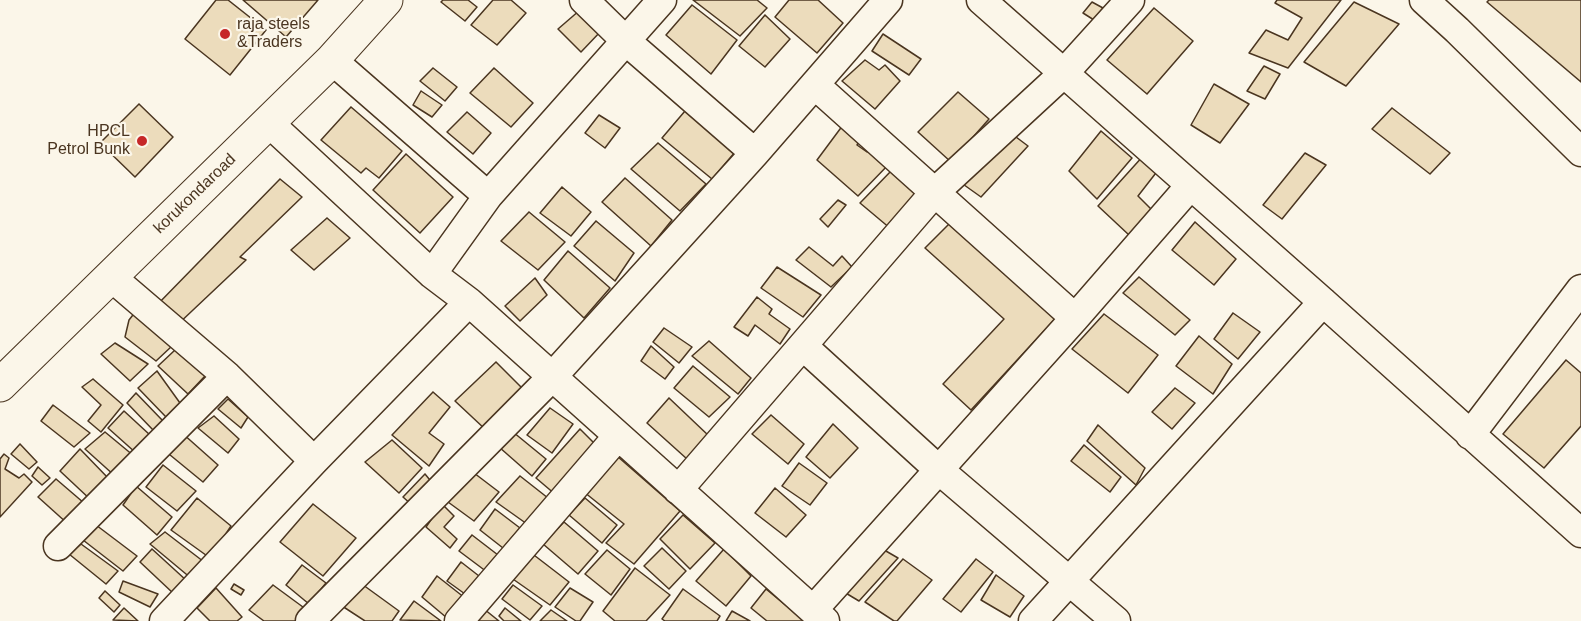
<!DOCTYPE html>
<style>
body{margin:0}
canvas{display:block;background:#fbf6e9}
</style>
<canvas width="1581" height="621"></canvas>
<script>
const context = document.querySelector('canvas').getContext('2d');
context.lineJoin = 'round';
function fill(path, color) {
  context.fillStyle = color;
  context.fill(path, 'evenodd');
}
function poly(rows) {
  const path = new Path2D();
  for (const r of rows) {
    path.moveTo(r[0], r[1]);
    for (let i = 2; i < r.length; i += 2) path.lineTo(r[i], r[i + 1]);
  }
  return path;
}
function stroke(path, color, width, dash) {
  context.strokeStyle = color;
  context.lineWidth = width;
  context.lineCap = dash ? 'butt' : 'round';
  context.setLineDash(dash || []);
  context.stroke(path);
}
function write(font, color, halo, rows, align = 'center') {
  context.font = font + ' Arial,sans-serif';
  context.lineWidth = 4.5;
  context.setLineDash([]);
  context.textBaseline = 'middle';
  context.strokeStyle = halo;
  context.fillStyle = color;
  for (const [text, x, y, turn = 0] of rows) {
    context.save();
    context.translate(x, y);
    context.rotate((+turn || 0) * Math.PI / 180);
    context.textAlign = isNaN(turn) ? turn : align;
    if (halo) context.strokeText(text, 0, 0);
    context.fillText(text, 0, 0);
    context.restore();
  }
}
const building = poly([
 [216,0,228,0,266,30,230,75,185,39,216,0],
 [243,0,318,0,286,37,243,0],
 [443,0,468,0,477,7,465,21,441,2,443,0],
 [493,0,511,0,526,13,497,45,471,25,493,0],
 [693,0,757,0,767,8,740,36,693,0],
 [789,0,818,0,843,23,817,53,775,17,789,0],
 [1277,0,1341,0,1288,68,1249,53,1266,30,1288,40,1302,18,1275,3,1277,0],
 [1489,0,1581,0,1581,82,1487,2,1489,0],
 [1092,2,1103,8,1094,20,1083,13,1092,2],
 [1354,2,1399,24,1346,86,1304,62,1354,2],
 [692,5,737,40,711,74,666,35,692,5],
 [1154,8,1193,41,1147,94,1107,60,1154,8],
 [580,10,602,30,581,52,558,29,580,10],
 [765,15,790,39,765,67,739,46,765,15],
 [883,34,921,59,909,75,872,51,883,34],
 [865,60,879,70,885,65,900,81,875,109,842,81,865,60],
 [1264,66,1280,74,1265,99,1247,91,1264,66],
 [433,68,457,87,445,101,420,81,433,68],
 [494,68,533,103,511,127,470,93,494,68],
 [1214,84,1249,104,1220,143,1191,125,1214,84],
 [421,91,442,105,432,117,413,105,421,91],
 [958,92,989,119,951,162,918,132,958,92],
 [139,104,173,137,135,177,100,143,139,104],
 [351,107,402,151,379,178,366,168,361,173,321,140,351,107],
 [1392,108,1450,153,1430,174,1372,129,1392,108],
 [685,111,736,151,712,179,662,138,685,111],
 [467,112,491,133,473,154,447,132,467,112],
 [599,115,620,128,605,148,585,133,599,115],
 [843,125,860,140,857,145,867,152,873,146,891,162,858,196,817,160,843,125],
 [1008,131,1028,146,981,197,960,182,1008,131],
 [1101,131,1132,158,1097,199,1069,171,1101,131],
 [658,143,706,184,680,211,631,169,658,143],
 [1305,153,1326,165,1282,219,1263,205,1305,153],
 [406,154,453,197,420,233,373,190,406,154],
 [1144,155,1159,169,1138,196,1152,210,1129,235,1098,206,1144,155],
 [892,170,920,194,891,229,860,203,892,170],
 [625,178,672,220,651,246,602,202,625,178],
 [280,179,302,197,240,257,246,260,175,327,154,308,280,179],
 [562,187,591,212,571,236,540,213,562,187],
 [838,200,846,205,828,227,820,219,838,200],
 [529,212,565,242,538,270,501,241,529,212],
 [327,218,350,238,314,270,291,250,327,218],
 [596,221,634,253,615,281,574,246,596,221],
 [1195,222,1236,259,1214,285,1172,250,1195,222],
 [949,224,1055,319,971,410,943,384,1004,319,925,248,949,224],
 [809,247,833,266,842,256,852,267,831,287,796,260,809,247],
 [568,251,610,288,584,318,544,280,568,251],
 [777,267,821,295,803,317,761,288,777,267],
 [1139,277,1190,320,1175,335,1123,293,1139,277],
 [535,278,547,295,520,321,505,306,535,278],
 [757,297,772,309,769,314,790,329,780,344,755,325,748,336,734,327,757,297],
 [136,311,157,335,172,346,156,361,125,337,129,320,136,311],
 [1233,313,1260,332,1238,359,1214,339,1233,313],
 [1104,314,1158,355,1128,393,1072,349,1104,314],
 [664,328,692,347,679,363,653,342,664,328],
 [1199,336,1232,364,1213,394,1176,366,1199,336],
 [709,341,751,378,738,394,692,356,709,341],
 [115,343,148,364,130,381,101,354,115,343],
 [651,346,674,367,665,379,641,361,651,346],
 [175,350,205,376,188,394,158,366,175,350],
 [1566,360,1581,373,1581,426,1544,468,1503,434,1566,360],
 [496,362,524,390,486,430,455,401,496,362],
 [693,366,730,397,709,417,674,388,693,366],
 [157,371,180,403,166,417,138,388,157,371],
 [93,379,123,405,101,432,88,421,101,405,82,387,93,379],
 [1175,388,1195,403,1172,429,1152,412,1175,388],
 [433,392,450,407,429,433,444,444,429,466,392,435,433,392],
 [136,393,163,421,154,431,127,403,136,393],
 [669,398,709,436,687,459,647,423,669,398],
 [228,399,248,417,241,428,218,409,228,399],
 [53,405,90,433,74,447,41,421,53,405],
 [550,408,573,424,552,453,527,435,550,408],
 [124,411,150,435,136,453,108,428,124,411],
 [771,415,804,444,788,464,752,434,771,415],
 [214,416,239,439,228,453,198,428,214,416],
 [833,424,858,448,830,478,806,457,833,424],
 [1098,425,1145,468,1136,485,1087,441,1098,425],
 [580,429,597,446,556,495,536,478,580,429],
 [105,432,134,456,115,476,85,449,105,432],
 [513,432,546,459,532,476,499,447,513,432],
 [182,433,218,465,203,482,164,450,182,433],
 [392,440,422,468,399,493,365,462,392,440],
 [20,444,37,462,29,469,11,454,20,444],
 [1084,445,1121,477,1110,492,1071,461,1084,445],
 [80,449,110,480,92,501,60,471,80,449],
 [4,454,9,458,5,469,19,478,24,474,32,482,0,517,0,459,4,454],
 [617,456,680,511,634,564,606,543,624,524,584,492,617,456],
 [799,463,827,483,810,505,782,486,799,463],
 [163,465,196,491,177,511,146,487,163,465],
 [38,467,50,478,42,485,32,476,38,467],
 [474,473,499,492,474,521,448,502,474,473],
 [425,474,434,485,413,506,403,497,425,474],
 [520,476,548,498,527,524,496,502,520,476],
 [56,479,84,503,68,524,38,497,56,479],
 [136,486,172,517,157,535,123,505,136,486],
 [775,488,806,515,786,537,755,513,775,488],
 [197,498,231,526,210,558,171,530,197,498],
 [585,498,617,525,602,543,569,515,585,498],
 [313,504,356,538,323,576,280,542,313,504],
 [442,504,454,516,444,527,457,539,450,548,426,527,442,504],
 [495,509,520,528,503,548,480,530,495,509],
 [683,515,715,543,690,569,660,539,683,515],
 [564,522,598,551,578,574,543,544,564,522],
 [96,525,137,556,123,571,83,540,96,525],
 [165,532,208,565,192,579,150,544,165,532],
 [472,535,498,555,487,572,459,551,472,535],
 [81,544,118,571,106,584,69,554,81,544],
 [879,547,898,558,859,601,839,589,879,547],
 [662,548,686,571,669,589,644,566,662,548],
 [152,549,187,581,174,594,140,562,152,549],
 [724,549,751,576,726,606,696,581,724,549],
 [607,550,630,569,611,595,585,574,607,550],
 [530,552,569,582,550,605,510,577,530,552],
 [903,559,932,580,897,621,894,621,865,602,903,559],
 [976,559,993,572,961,612,943,599,976,559],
 [461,562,479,576,465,594,447,581,461,562],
 [302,565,326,583,309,604,286,585,302,565],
 [635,568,670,595,646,621,615,621,603,611,635,568],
 [996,575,1024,596,1010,617,981,600,996,575],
 [437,576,465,598,447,618,422,597,437,576],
 [123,581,158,594,150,607,119,592,123,581],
 [359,582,399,611,392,621,365,621,339,604,359,582],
 [234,584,244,590,241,595,231,589,234,584],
 [273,585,307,610,299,621,264,621,249,610,273,585],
 [513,585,542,606,530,620,502,599,513,585],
 [216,588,242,617,237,621,210,621,197,608,216,588],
 [570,588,593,602,580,621,576,621,555,607,570,588],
 [683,589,720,616,717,621,665,621,662,619,683,589],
 [766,589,805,621,767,621,751,608,766,589],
 [105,591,120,605,114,612,99,598,105,591],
 [414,601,441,621,400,620,414,601],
 [124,608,138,621,113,620,124,608],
 [505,608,521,621,504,621,499,616,505,608],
 [484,609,499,621,475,621,484,609],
 [551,610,567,621,540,621,551,610],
 [732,611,750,621,726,621,732,611]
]);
fill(building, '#ecdcbc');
stroke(building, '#4a3520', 1.5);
const minor = poly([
 [584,0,626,41,755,153],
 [981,0,1323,302,1581,533],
 [1424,0,1457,30,1581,152],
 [332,60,488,196],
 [815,85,1075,318],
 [268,122,432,274,469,302,825,621],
 [432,274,488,196,662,0],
 [110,276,227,376,314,461],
 [803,346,939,470,1116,621],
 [1470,435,1581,289],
 [678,490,935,192,1064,73,1130,0],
 [58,546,227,376],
 [813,610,1075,318,1190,186],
 [164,621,314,461,469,302],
 [310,621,552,377,755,153,888,0],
 [459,621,618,436],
 [1033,621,1323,302]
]);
const major = poly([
 [0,385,332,60,386,0]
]);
stroke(minor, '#4a3520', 31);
stroke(major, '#4a3520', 35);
stroke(minor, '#fbf6e9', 28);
stroke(major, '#fbf6e9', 33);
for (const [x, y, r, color] of [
 [225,34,6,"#c62828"],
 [142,141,6,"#c62828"]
]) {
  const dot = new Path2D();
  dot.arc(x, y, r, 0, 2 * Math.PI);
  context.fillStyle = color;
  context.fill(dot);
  stroke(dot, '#fbf6e9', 2);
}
write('16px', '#4a3520', '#fbf6e9', [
 ["raja steels",237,25],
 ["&Traders",237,43],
 ["HPCL",130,132,"right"],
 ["Petrol Bunk",130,150,"right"]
], 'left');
write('16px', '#4a3520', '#fbf6e9', [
 ["korukondaroad",195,194,-44]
]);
</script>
